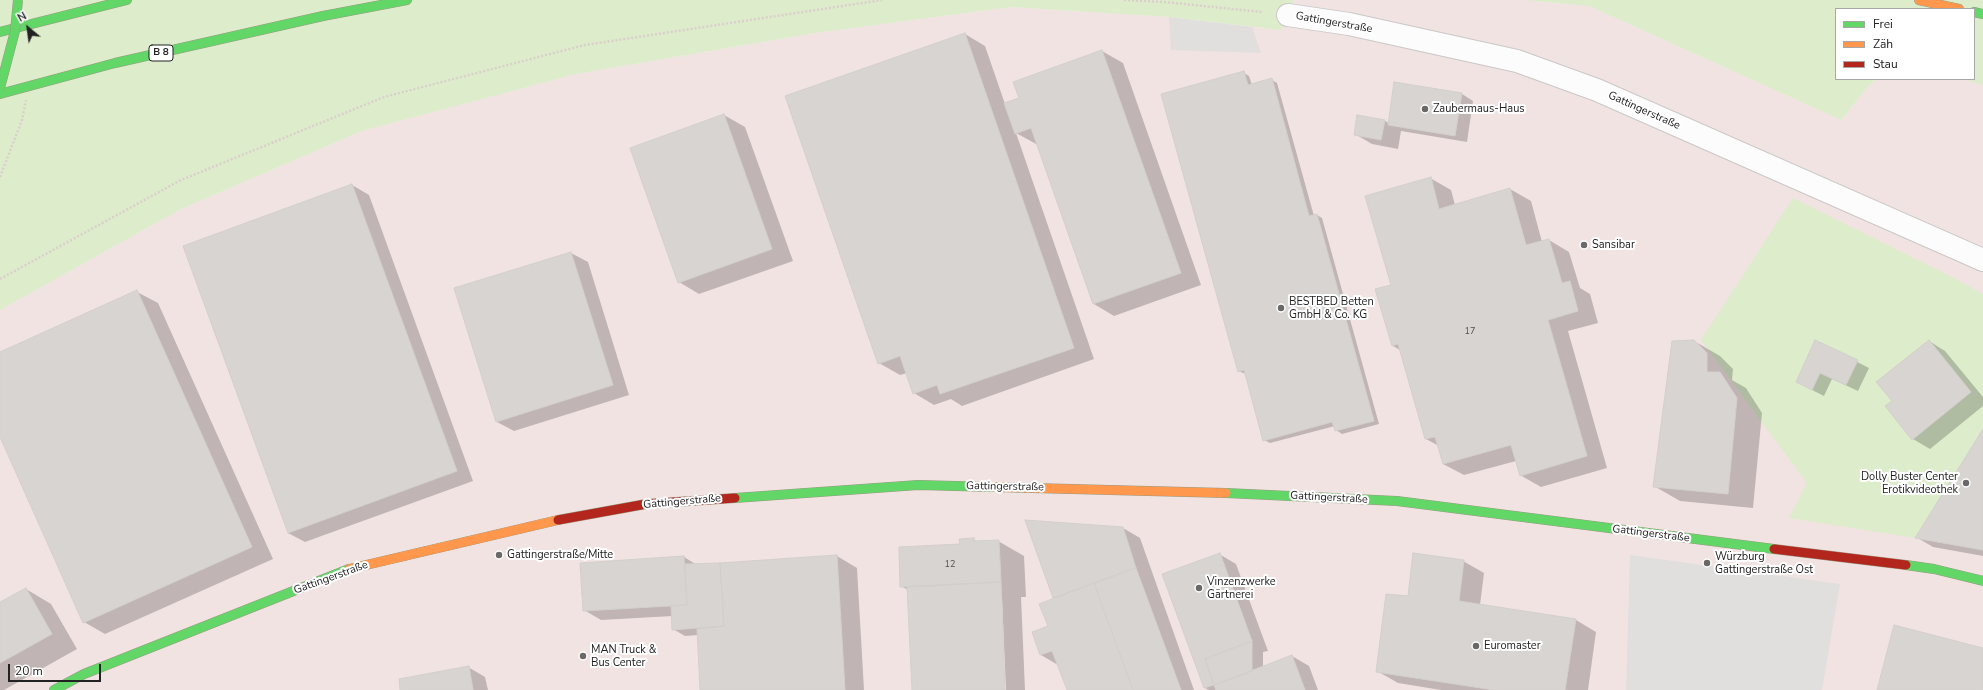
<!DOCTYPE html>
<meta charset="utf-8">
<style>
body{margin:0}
#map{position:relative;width:1983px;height:690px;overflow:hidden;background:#f0eeeb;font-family:"Nunito Sans",sans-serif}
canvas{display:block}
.legend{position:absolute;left:1835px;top:8px;width:140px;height:72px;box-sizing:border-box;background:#fff;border:1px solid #a7a7a7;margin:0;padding:5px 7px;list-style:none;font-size:12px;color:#222}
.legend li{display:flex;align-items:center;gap:8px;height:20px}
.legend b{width:20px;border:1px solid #a7a7a7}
.north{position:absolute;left:8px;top:8px;width:40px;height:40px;-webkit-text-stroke:3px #fff;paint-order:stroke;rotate:331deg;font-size:11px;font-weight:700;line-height:16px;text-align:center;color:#222}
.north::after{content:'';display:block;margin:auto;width:14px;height:18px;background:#222;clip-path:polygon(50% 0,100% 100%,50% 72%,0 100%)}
.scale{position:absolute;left:8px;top:664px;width:93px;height:18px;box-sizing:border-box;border:2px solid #222;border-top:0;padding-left:5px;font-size:12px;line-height:14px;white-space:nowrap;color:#222;-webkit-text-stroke:3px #fff;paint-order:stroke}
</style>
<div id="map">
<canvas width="1983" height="690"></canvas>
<ul class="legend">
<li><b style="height:5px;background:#63d668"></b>Frei</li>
<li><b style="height:5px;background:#ff974d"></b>Zäh</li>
<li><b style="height:5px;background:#b3261e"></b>Stau</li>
</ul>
<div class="north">N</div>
<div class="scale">20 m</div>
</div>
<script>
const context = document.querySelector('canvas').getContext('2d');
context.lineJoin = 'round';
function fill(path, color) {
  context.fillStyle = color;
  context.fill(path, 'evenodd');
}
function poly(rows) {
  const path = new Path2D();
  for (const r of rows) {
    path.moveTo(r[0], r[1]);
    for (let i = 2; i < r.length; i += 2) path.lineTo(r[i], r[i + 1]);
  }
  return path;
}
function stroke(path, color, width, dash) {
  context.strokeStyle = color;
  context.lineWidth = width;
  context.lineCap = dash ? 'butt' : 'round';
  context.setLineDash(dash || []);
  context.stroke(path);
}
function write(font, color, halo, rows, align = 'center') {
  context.font = font + ' "Nunito Sans",sans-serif';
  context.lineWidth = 4;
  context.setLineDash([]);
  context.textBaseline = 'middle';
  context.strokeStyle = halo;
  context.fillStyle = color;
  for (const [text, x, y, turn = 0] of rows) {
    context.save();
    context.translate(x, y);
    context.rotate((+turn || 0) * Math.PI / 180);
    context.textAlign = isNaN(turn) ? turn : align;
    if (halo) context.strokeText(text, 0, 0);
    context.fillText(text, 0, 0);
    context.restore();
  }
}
fill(poly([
 [1294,0,1524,0,1589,6,1841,120,1871,83,1877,79,1961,79,1983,85,1983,690,0,690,0,310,181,209,362,131,576,74,815,33,1011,7,1169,17,1281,30]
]), '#f1e3e1');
fill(poly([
 [0,0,1294,0,1281,30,1169,17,1011,7,815,33,576,74,362,131,181,209,0,310],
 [1524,0,1983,0,1983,85,1961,79,1974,79,1974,9,1836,9,1836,79,1877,79,1871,83,1841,120,1589,6],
 [1793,198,1950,276,1983,294,1983,429,1915,538,1789,518,1807,483,1701,340]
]), '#ddeccb');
fill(poly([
 [1169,17,1252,27,1261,53,1171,50],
 [1630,555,1840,584,1822,690,1626,690]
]), '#e0dfde');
fill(poly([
 [965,34,985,46,1005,104,1020,98,1102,51,1123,63,1201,285,1114,316,1094,304,1038,145,1016,133,1094,359,962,406,951,399,934,405,914,393,907,373,900,375,879,363],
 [1244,73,1249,76,1252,85,1272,80,1277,83,1314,216,1317,215,1322,218,1379,424,1342,434,1336,430,1335,426,1270,443,1264,440,1246,374,1238,371],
 [1462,94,1473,101,1467,142,1401,131,1398,149,1372,144,1355,134,1385,121,1389,123],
 [724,115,745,127,793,261,699,294,679,282],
 [1430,178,1451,190,1455,205,1510,189,1531,201,1542,242,1549,240,1569,252,1580,288,1590,294,1598,323,1568,331,1607,468,1541,487,1520,475,1516,461,1464,475,1443,464,1439,446,1426,439,1400,350,1393,346,1392,285],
 [352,185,369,195,473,481,305,542,288,533],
 [571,253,588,262,629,395,514,431,497,422],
 [137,292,158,303,273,559,105,634,84,622,0,435,0,353],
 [1694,341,1720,356,1733,369,1732,380,1746,388,1762,413,1753,508,1680,501,1654,486],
 [1816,341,1869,368,1858,391,1832,379,1824,396,1808,388],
 [1929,341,1945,351,1983,397,1983,406,1930,449,1913,439,1893,401],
 [1983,431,1983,556,1933,547,1916,537],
 [1026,521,1123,528,1140,538,1194,690,1068,690,1058,665,1041,655,1054,599],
 [973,539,978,542,998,541,1024,556,1026,597,1021,597,1025,690,1006,690,1002,598,1000,598,1004,690,913,690,908,590,901,586],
 [1219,554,1236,564,1268,651,1263,652,1263,667,1292,656,1309,666,1318,690,1209,690,1205,688],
 [837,556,857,568,864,690,701,690,698,635,685,636,673,629,673,616,601,620,584,610,581,564,684,557,697,565],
 [1463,561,1484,573,1480,605,1576,620,1596,632,1588,690,1441,690,1398,683,1377,671,1408,597],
 [26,589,51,604,77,649,4,690,0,690,0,603],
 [468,667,485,677,488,690,402,690]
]), '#0003');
const building = poly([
 [965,33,1074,348,940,394,937,385,913,394,900,356,878,364,785,96,965,33],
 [1102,50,1181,273,1093,304,1031,128,1015,134,1004,103,1019,98,1013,82,1102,50],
 [1244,71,1248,85,1272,78,1309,216,1317,214,1374,421,1335,431,1332,422,1263,441,1244,370,1238,372,1161,94,1244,71],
 [1394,82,1462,93,1455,136,1388,125,1394,82],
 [724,114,772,249,678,283,630,148,724,114],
 [1357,115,1385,120,1381,140,1354,135,1357,115],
 [1431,177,1439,209,1510,188,1526,245,1549,239,1562,283,1570,281,1578,311,1548,320,1587,456,1520,476,1511,445,1443,464,1435,437,1425,439,1398,344,1392,346,1375,289,1391,285,1365,196,1431,177],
 [352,184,457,471,288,533,183,246,352,184],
 [571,252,613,385,496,422,454,288,571,252],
 [137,290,252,547,83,623,0,437,0,352,137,290],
 [1694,340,1707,353,1707,372,1720,372,1737,398,1728,494,1653,487,1672,341,1694,340],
 [1815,340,1858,360,1846,385,1820,373,1812,390,1796,382,1815,340],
 [1929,340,1971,392,1912,440,1885,406,1892,401,1876,382,1929,340],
 [1983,429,1983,550,1915,538,1983,429],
 [1025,520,1123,527,1136,568,1053,598,1025,520],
 [974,538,974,541,999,540,1001,582,900,587,899,547,960,544,959,539,974,538],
 [1220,553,1252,641,1205,659,1214,685,1204,688,1162,574,1220,553],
 [1413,553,1464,560,1459,601,1576,619,1565,690,1494,690,1376,672,1386,594,1408,596,1413,553],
 [837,555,845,690,700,690,697,629,724,626,720,563,837,555],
 [684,556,687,605,583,611,580,563,684,556],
 [720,563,724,626,672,630,671,606,687,605,685,564,720,563],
 [1136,568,1181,690,1133,690,1094,583,1136,568],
 [1001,582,1005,690,912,690,907,587,1001,582],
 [1094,583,1133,690,1067,690,1052,651,1040,655,1032,632,1048,626,1039,604,1094,583],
 [26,588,52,634,0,663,0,602,26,588],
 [1894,625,1983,648,1983,690,1877,690,1894,625],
 [1252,641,1252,671,1214,685,1205,659,1252,641],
 [1292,655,1305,690,1216,690,1214,685,1292,655],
 [469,666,473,690,400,690,399,679,469,666]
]);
fill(building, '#d7d4d2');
stroke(building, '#d3d0cc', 1);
const street = poly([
 [1288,15,1349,24,1517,61,1597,90,1983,260]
]);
const fast = poly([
 [1974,12,1983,14],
 [0,32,127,0],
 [0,94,115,63,323,16,407,0],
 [1226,493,1397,501,1774,549],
 [735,498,918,485,994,487],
 [1906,565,1934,569,1983,581],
 [54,690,84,674,349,569]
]);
const slow = poly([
 [1919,0,1959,9],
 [994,487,1226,493],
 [349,569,558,520]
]);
const jam = poly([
 [558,520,646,504,735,498],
 [1774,549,1906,565]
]);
stroke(street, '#c9c8c7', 24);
stroke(fast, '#999a82', 10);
stroke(slow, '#999a82', 10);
stroke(jam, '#999a82', 10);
stroke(poly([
 [1124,0,1164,2,1262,12],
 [0,279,181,180,384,97,585,45,882,0]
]), '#dccecd', 2.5, [2, 2]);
stroke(street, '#fdfcfc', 22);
stroke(fast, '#63d668', 9);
stroke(slow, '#ff974d', 9);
stroke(jam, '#b3261e', 9);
const fastBridge = poly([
 [0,88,15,31,18,0]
]);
stroke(fastBridge, '#999a82', 10, []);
stroke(poly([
 [0,177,22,120,26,100]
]), '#dccecd', 2.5, [2, 2]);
stroke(fastBridge, '#63d668', 9);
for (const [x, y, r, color] of [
 [1425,109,4,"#6a6968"],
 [1584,245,4,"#6a6968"],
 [1281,308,4,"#6a6968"],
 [1966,483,4,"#6a6968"],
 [499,555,4,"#6a6968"],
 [1707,563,4,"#6a6968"],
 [1199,588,4,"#6a6968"],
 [1476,646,4,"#6a6968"],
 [583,656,4,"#6a6968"]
]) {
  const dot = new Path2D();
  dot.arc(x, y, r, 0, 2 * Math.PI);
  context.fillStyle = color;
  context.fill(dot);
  stroke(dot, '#fff', 1.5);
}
write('9px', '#4f4e4e', null, [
 ["17",1470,332],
 ["12",950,565]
]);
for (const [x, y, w] of [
 [161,53,24]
]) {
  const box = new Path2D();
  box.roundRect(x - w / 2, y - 8, w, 16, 3);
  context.fillStyle = '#fff';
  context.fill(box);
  stroke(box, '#222', 1);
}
write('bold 10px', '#222', null, [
 ["B 8",161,53]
]);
write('11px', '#222', '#fff', [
 ["Gattingerstraße",1334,23,10],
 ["Gattingerstraße",1644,111,24],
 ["Gattingerstraße",1005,487,1],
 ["Gattingerstraße",1329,498,3],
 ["Gattingerstraße",682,502,-5],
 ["Gattingerstraße",1651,534,7],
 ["Gattingerstraße",331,578,-20]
]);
write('11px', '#222', '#fff', [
 ["Zaubermaus-Haus",1433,109],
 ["Sansibar",1592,245],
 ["BESTBED Betten",1289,302],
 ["GmbH & Co. KG",1289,315],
 ["Dolly Buster Center",1958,477,"right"],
 ["Erotikvideothek",1958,490,"right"],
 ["Gattingerstraße/Mitte",507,555],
 ["Würzburg",1715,557],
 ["Gattingerstraße Ost",1715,570],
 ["Vinzenzwerke",1207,582],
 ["Gärtnerei",1207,595],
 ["Euromaster",1484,646],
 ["MAN Truck &",591,650],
 ["Bus Center",591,663]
], 'left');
</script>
